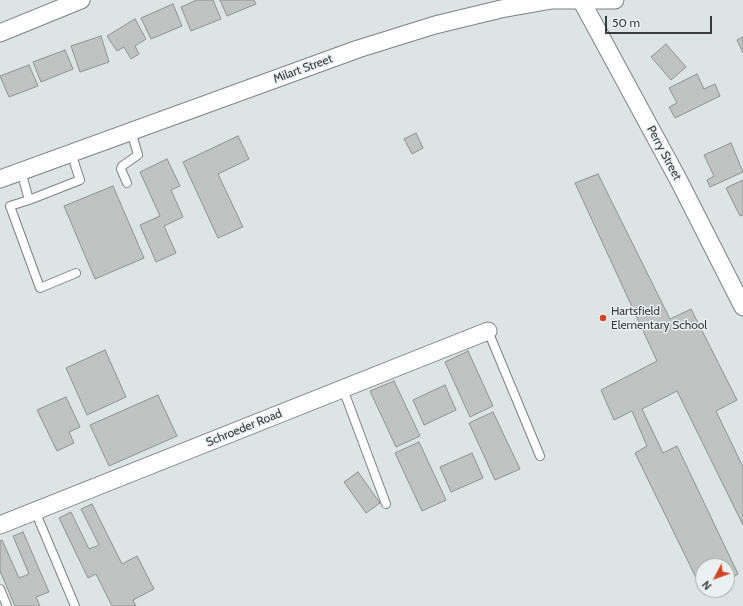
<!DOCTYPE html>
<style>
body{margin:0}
#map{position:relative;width:743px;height:606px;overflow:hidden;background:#dde4e4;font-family:Cabin,sans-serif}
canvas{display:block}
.north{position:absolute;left:695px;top:558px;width:40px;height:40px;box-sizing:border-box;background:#ebf1f1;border:1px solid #a4a9a9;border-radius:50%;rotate:229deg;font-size:11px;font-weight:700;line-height:16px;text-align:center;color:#393c3c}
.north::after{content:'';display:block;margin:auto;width:14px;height:18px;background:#d14628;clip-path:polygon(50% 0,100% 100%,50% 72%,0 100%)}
.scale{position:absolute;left:605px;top:16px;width:107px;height:18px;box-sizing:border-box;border:2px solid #393c3c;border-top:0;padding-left:5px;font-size:12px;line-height:14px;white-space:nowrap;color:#393c3c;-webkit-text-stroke:3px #ebf1f1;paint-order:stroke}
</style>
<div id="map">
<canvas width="743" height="606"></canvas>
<div class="north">N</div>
<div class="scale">50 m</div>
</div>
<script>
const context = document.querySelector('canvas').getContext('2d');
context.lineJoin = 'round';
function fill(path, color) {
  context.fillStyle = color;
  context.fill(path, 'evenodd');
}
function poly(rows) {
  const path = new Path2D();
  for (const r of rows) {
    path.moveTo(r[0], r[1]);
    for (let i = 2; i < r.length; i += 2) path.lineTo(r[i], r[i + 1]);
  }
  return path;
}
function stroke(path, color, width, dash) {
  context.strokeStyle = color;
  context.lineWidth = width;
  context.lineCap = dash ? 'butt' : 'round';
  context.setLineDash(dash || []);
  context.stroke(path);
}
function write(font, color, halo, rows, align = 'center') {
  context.font = font + ' Cabin,sans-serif';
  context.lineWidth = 3;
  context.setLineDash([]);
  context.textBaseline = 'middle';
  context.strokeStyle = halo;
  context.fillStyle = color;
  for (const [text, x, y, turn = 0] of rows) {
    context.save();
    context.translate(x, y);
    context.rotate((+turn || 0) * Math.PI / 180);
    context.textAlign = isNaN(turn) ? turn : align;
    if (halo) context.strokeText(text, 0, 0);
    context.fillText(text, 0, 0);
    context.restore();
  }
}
const building = poly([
 [197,0,213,0,221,19,191,31,181,7,197,0],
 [220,0,254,0,256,4,227,16,220,0],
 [173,4,182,26,151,39,141,18,173,4],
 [135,19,146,39,135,46,139,54,131,59,124,47,117,51,107,36,135,19],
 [101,36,109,62,80,72,71,46,101,36],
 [743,37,743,53,737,40,743,37],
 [666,44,686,67,671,80,651,57,666,44],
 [65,50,73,69,41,82,33,62,65,50],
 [29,65,38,86,9,97,0,76,29,65],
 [697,74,704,89,715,84,720,96,675,118,669,107,677,103,669,88,697,74],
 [416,133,423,148,412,154,404,139,416,133],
 [238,136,249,159,218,174,243,227,218,238,183,162,238,136],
 [731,143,743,172,710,187,707,180,714,176,704,155,731,143],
 [167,159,180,186,171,190,183,217,164,226,176,253,156,262,140,225,160,216,140,172,167,159],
 [598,174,670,319,691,309,737,400,716,411,743,467,743,525,677,391,642,409,663,453,677,446,738,574,727,581,727,566,703,566,703,590,711,590,704,594,635,453,647,446,632,411,614,420,601,390,657,361,575,183,598,174],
 [743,180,743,215,740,216,726,188,743,180],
 [113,186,144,258,95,279,64,206,113,186],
 [105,350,126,397,87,415,66,368,105,350],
 [468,351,493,406,470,417,445,362,468,351],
 [394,381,420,436,396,447,370,391,394,381],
 [445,385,456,410,424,425,413,400,445,385],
 [158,395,177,436,109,466,90,425,158,395],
 [66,397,80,427,69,432,74,443,57,451,37,410,66,397],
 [493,412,520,469,495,480,469,423,493,412],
 [419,442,446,500,422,511,395,453,419,442],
 [472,453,483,478,451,492,440,467,472,453],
 [358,472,380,503,366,513,344,482,358,472],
 [92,504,122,564,137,556,154,589,133,600,136,606,112,606,96,574,88,578,59,518,71,512,89,549,99,545,81,509,92,504],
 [23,532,49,592,36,597,40,606,15,606,0,571,0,541,2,540,19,578,29,574,13,536,23,532]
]);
fill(building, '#bfc4c2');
stroke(building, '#8d9290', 1);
const service = poly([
 [21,171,29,200,80,180,71,153],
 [127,183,121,169,122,166,138,155,131,131],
 [29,200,10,206,40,288,76,273],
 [488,331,540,456],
 [343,389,386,504],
 [35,511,75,606],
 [0,589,7,606]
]);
const minor = poly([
 [581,0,678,179,743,307],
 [0,33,81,0],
 [0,179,358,49,435,25,501,9,552,0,615,0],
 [0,525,488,331]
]);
stroke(service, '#7d8282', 10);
stroke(minor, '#7d8282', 19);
stroke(service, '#fff', 8);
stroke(minor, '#fff', 17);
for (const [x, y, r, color] of [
 [603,318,4,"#d14628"]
]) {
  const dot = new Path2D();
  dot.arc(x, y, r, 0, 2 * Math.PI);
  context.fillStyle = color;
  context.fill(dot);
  stroke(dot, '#ebf1f1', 1.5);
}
write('12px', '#393c3c', '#ebf1f1', [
 ["Milart Street",303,69,-20],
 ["Perry Street",664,153,62],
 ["Schroeder Road",244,428,-22]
]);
write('12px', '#393c3c', '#ebf1f1', [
 ["Hartsfield",611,311],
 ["Elementary School",611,325]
], 'left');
</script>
